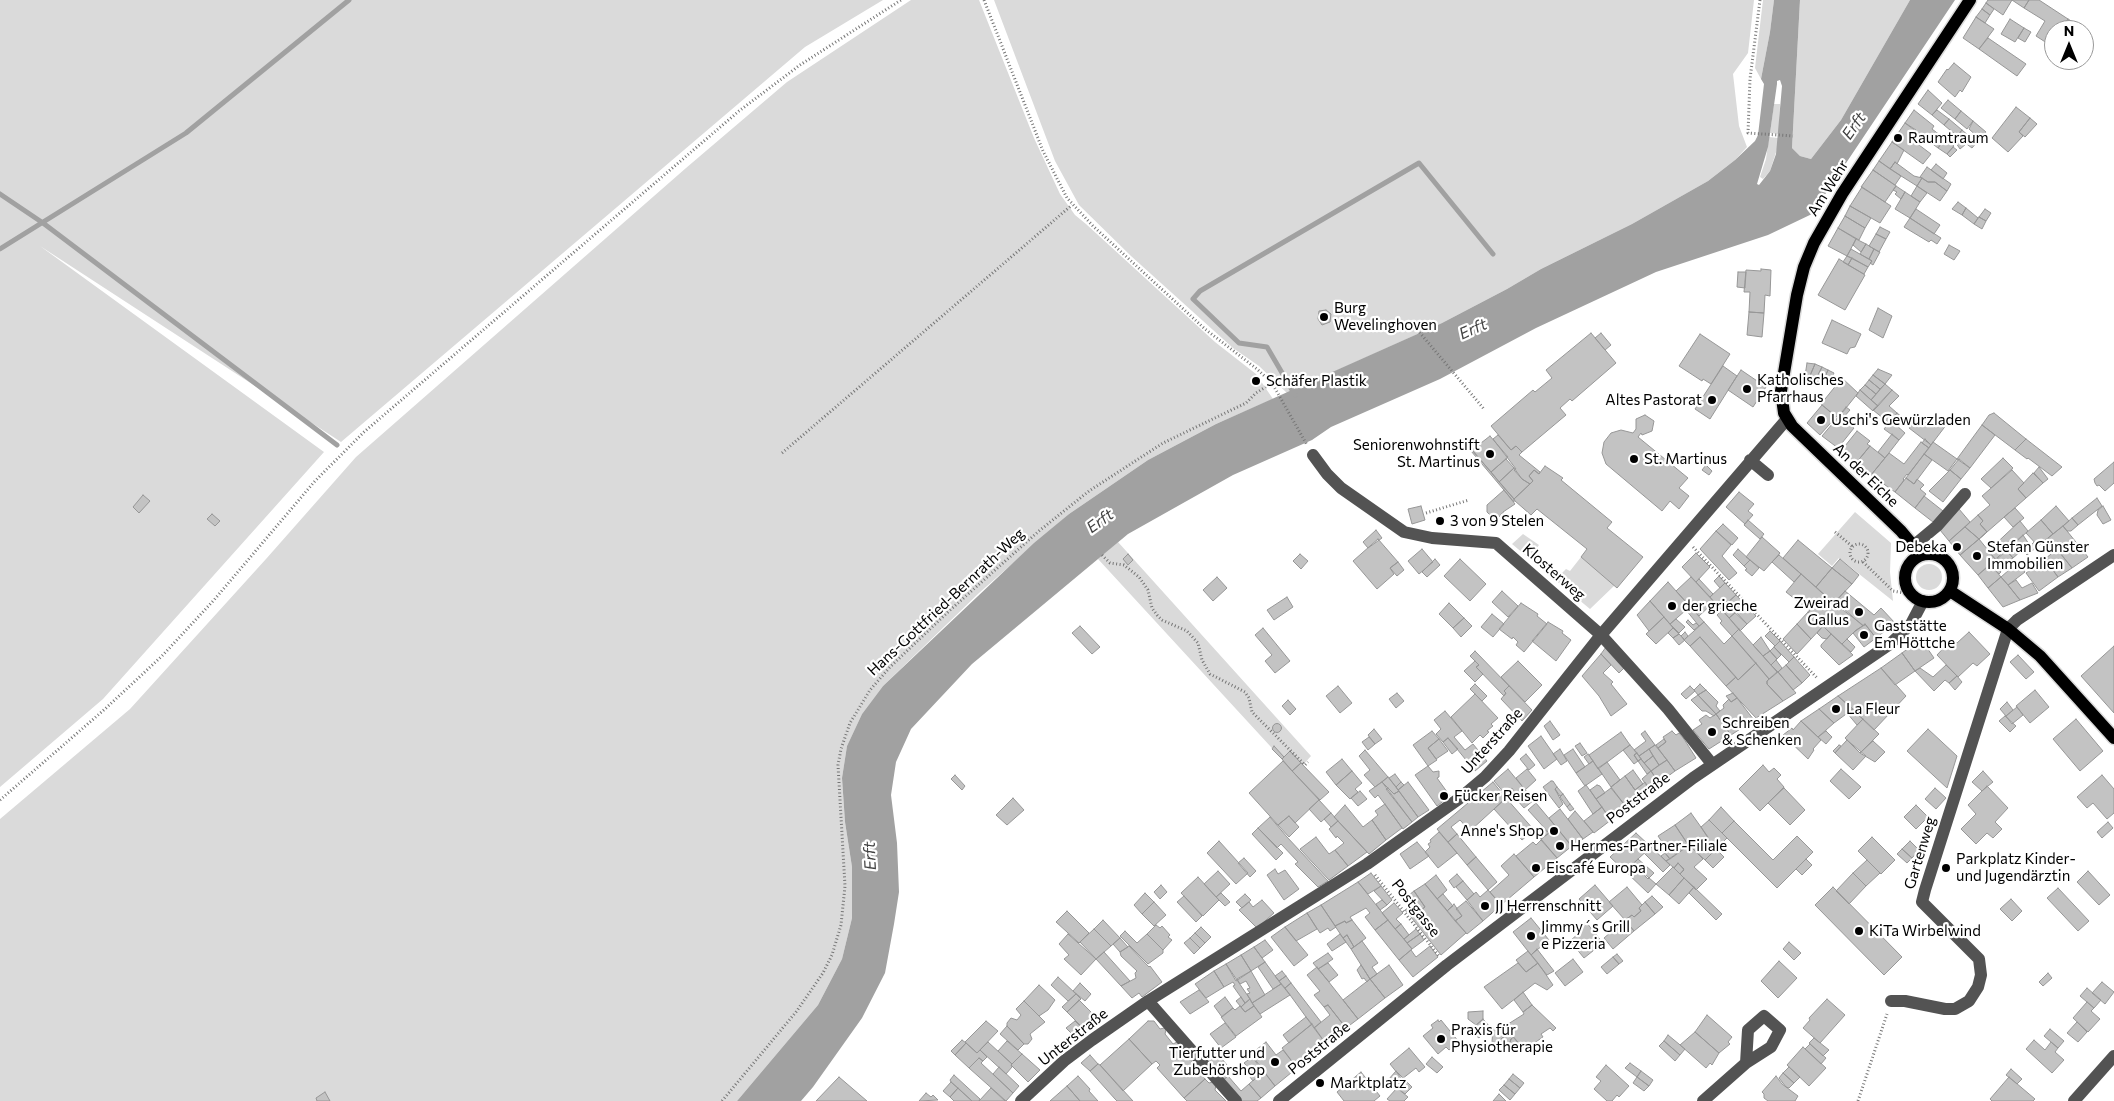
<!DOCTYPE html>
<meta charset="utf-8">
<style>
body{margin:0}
#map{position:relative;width:2114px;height:1101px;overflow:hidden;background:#fff;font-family:Commissioner,sans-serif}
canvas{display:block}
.north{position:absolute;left:2044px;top:20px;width:50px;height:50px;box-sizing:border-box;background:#fff;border:1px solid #999;border-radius:50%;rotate:0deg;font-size:14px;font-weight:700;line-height:20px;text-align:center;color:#000}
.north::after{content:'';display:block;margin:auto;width:18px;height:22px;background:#000;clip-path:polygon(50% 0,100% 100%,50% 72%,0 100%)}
</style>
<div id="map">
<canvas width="2114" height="1101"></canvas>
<div class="north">N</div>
</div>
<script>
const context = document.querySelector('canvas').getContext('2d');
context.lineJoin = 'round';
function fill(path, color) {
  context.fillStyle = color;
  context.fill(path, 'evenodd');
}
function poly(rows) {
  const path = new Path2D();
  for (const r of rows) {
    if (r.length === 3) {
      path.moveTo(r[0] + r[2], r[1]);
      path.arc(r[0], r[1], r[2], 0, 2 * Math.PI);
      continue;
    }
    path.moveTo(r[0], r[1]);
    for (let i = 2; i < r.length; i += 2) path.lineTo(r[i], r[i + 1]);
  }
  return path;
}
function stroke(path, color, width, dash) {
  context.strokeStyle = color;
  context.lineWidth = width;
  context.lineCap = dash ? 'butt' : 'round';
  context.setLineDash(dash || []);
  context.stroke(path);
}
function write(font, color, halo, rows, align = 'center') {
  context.font = font + ' Commissioner,sans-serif';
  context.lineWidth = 4.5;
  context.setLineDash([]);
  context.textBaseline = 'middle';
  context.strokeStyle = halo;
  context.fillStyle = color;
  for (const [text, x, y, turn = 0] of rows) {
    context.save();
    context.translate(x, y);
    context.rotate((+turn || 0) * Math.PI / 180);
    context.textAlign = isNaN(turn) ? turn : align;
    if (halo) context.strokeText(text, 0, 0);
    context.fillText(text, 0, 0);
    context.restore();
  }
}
fill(poly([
 [0,0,883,0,805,47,341,442,40,246,324,452,103,699,0,787],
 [911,0,979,0,1034,138,1060,194,1075,215,1086,224,1215,342,1256,374,1273,399,1216,424,1148,460,1069,514,979,593,883,686,862,714,847,746,842,778,845,822,852,867,852,918,842,959,818,1005,737,1101,0,1101,0,819,130,709,266,559,356,457,686,168,787,82],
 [994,0,1754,0,1748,53,1733,74,1739,126,1747,147,1735,160,1708,181,1632,224,1541,269,1507,289,1442,323,1287,393,1259,366,1233,348,1131,256,1079,205,1055,161],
 [1763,0,1774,0,1770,32,1761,79,1755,68],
 [1800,0,1910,0,1841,120,1811,159,1800,156,1792,148],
 [1774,104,1780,104,1779,134,1770,133],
 [1769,137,1778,138,1778,146,1770,171,1763,179,1760,177,1766,159],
 [1855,512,1891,543,1890,572,1893,601,1839,558,1832,566,1818,554],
 [1523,534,1539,545,1532,554,1558,577,1566,569,1570,571,1581,557,1615,585,1590,609,1512,544],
 [1118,542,1311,756,1303,765,1290,752,1282,759,1098,559],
 [1929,577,13]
]), '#dadada');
fill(poly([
 [1774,0,1800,0,1792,148,1800,156,1811,159,1841,120,1910,0,1955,0,1812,214,1768,235,1656,272,1536,328,1440,379,1331,427,1312,440,1233,475,1128,534,972,664,911,729,896,762,891,795,897,843,899,892,894,924,885,973,862,1018,813,1087,801,1101,737,1101,818,1005,842,959,852,918,852,867,845,822,842,778,847,746,862,714,883,686,1034,543,1069,514,1148,460,1216,424,1442,323,1507,289,1541,269,1632,224,1708,181,1735,160,1755,141,1758,135,1764,84,1761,79,1770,32],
 [1780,80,1782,86,1776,154,1770,171,1759,185,1757,184,1768,147,1777,84,1777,81]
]), '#a1a1a1');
stroke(poly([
 [0,194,43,223,337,445],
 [0,249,186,133,349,0],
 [1295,395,1267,347,1239,343,1193,299,1200,291,1419,163,1493,254]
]), '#a1a1a1', 5);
const building = poly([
 [1988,0,2012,0,2003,15,1986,3,1988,0],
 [2012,0,2029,0,2024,8,2012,0],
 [2029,0,2039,0,2068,19,2060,30,2054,30,2054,39,2050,45,2036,36,2045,21,2024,8,2029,0],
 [1986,3,1994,9,1990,15,1982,9,1986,3],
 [1982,9,1990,15,1985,23,1976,17,1982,9],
 [1976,17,1994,29,1979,49,1963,38,1976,17],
 [2010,19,2024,28,2015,42,2001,34,2010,19],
 [2068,19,2078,25,2074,30,2060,30,2068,19],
 [2024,28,2031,32,2025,42,2018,38,2024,28],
 [1988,38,2026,64,2017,76,1979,49,1988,38],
 [1954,63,1971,77,1962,92,1960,90,1955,97,1938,82,1947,69,1948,70,1954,63],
 [1928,90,1942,103,1932,115,1918,104,1928,90],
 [1948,100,1961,111,1955,119,1941,108,1948,100],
 [2016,107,2030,118,2019,132,2023,136,2008,152,1992,138,2016,107],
 [1914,110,1934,126,1932,129,1945,139,1938,148,1905,123,1914,110],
 [1937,110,1949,119,1944,125,1932,115,1937,110],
 [1961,111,1973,121,1967,129,1955,119,1961,111],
 [2030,118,2037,124,2025,137,2019,132,2030,118],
 [1949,119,1962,130,1957,136,1944,125,1949,119],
 [1973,121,1986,132,1980,139,1969,129,1973,121],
 [1905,123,1916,130,1912,136,1920,142,1919,145,1931,154,1923,164,1892,142,1905,123],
 [1950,130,1961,139,1956,143,1946,136,1950,130],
 [1962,130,1969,136,1964,142,1957,136,1962,130],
 [1970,134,1978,141,1972,148,1964,142,1970,134],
 [1945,139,1954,146,1947,154,1938,148,1945,139],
 [1961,139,1966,144,1960,149,1956,143,1961,139],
 [1892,142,1904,150,1897,164,1895,162,1890,169,1879,161,1892,142],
 [1953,147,1957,150,1950,157,1947,154,1953,147],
 [1879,161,1901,176,1895,185,1873,170,1879,161],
 [1895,162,1914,176,1922,178,1917,186,1890,169,1895,162],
 [1936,164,1947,173,1943,179,1931,170,1936,164],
 [1927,167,1951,184,1947,191,1935,182,1928,182,1920,177,1927,167],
 [1873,170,1896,186,1885,202,1861,187,1873,170],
 [1922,178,1928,182,1935,182,1947,191,1940,201,1917,186,1922,178],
 [1896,186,1905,192,1901,199,1895,194,1897,192,1893,190,1896,186],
 [1917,186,1927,193,1920,202,1911,196,1917,186],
 [1862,187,1891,206,1880,223,1850,206,1862,187],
 [1905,192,1920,202,1910,218,1895,209,1905,192],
 [1958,202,1966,208,1962,215,1952,209,1958,202],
 [1850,206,1871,218,1865,228,1845,216,1850,206],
 [1966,208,1978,218,1974,224,1962,215,1966,208],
 [1916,209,1940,225,1934,234,1910,218,1916,209],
 [1985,209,1991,213,1986,221,1979,217,1985,209],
 [1845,216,1865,228,1859,240,1838,228,1845,216],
 [1979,217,1986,221,1982,229,1974,224,1979,217],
 [1910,218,1941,238,1937,244,1931,240,1929,242,1904,227,1910,218],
 [1880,227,1890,232,1886,239,1876,234,1880,227],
 [1838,228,1856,239,1847,256,1828,246,1838,228],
 [1876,234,1886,239,1879,252,1869,246,1876,234],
 [1856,239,1866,244,1861,252,1853,245,1856,239],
 [1866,244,1874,249,1869,259,1860,254,1866,244],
 [1949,245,1960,251,1954,260,1944,254,1949,245],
 [1851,249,1872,261,1868,267,1847,256,1851,249],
 [1874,249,1880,252,1873,265,1870,263,1872,261,1869,259,1874,249],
 [1847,256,1852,258,1848,265,1843,262,1847,256],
 [1852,258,1868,267,1864,274,1848,265,1852,258],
 [1839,259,1865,275,1845,310,1818,295,1839,259],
 [1761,269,1771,270,1770,296,1765,295,1764,313,1749,312,1750,292,1744,292,1746,270,1761,271,1761,269],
 [1738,272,1746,272,1745,288,1737,287,1738,272],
 [1878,308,1892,316,1883,338,1869,330,1878,308],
 [1326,310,1331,314,1330,322,1322,325,1318,319,1319,311,1326,310],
 [1749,312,1764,313,1762,337,1747,335,1749,312],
 [1832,320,1861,334,1855,347,1850,348,1847,354,1822,343,1832,320],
 [1591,333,1616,363,1572,401,1570,399,1560,408,1566,415,1522,452,1516,446,1511,450,1491,426,1533,390,1535,392,1552,378,1546,370,1591,333],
 [1601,333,1611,345,1605,350,1595,338,1601,333],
 [1700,334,1730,354,1711,384,1703,379,1702,381,1679,366,1700,334],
 [1807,363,1815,364,1809,378,1805,376,1807,363],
 [1815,364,1822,367,1815,381,1809,378,1815,364],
 [1723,366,1737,376,1710,419,1695,409,1723,366],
 [1822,367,1828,370,1822,384,1815,381,1822,367],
 [1878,369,1892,375,1885,384,1873,375,1878,369],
 [1741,370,1766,387,1753,407,1728,390,1741,370],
 [1828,370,1834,373,1828,386,1822,384,1828,370],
 [1873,375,1885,384,1880,389,1869,380,1873,375],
 [1842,378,1858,393,1838,418,1821,404,1842,378],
 [1869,380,1880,389,1876,394,1865,385,1869,380],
 [1885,384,1892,390,1878,406,1871,400,1885,384],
 [1865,385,1876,394,1871,400,1860,390,1865,385],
 [1860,390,1878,406,1873,411,1856,396,1860,390],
 [1892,390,1899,396,1889,406,1897,413,1889,423,1873,410,1892,390],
 [1822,405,1836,417,1820,435,1807,423,1822,405],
 [1846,407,1850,410,1843,418,1839,416,1846,407],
 [1897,413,1902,417,1896,425,1905,433,1899,440,1884,429,1897,413],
 [1994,413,2026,439,2015,450,1982,425,1989,415,1994,413],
 [1645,415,1654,421,1652,431,1642,435,1641,433,1638,437,1688,478,1679,488,1689,496,1679,509,1670,501,1662,511,1606,464,1602,453,1604,442,1611,433,1621,430,1633,433,1636,429,1636,419,1645,415],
 [1839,416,1854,428,1838,448,1822,436,1839,416],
 [1936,416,1947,424,1931,445,1909,428,1918,417,1929,425,1936,416],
 [1982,425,1995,435,1970,468,1957,459,1982,425],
 [1857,431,1870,441,1867,444,1870,446,1856,463,1841,451,1857,431],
 [1892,434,1899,440,1885,458,1878,452,1892,434],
 [1498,435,1511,450,1516,446,1522,452,1519,455,1540,472,1539,474,1534,470,1529,476,1533,481,1530,484,1522,479,1514,470,1516,469,1493,439,1498,435],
 [1490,436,1508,457,1491,472,1472,450,1490,436],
 [1925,439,1931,445,1929,448,1922,443,1925,439],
 [2026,439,2062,467,2052,476,2028,458,2027,459,2015,450,2026,439],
 [1921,442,1929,448,1908,475,1907,474,1903,479,1904,480,1895,492,1871,475,1889,453,1904,464,1921,442],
 [1933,442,1957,459,1948,471,1924,454,1933,442],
 [1870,446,1885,458,1871,475,1856,463,1870,446],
 [1472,450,1514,499,1514,502,1471,451,1472,450],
 [1924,454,1932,460,1914,484,1906,478,1924,454],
 [2003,458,2013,468,1991,488,1981,479,2003,458],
 [1506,459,1514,468,1499,482,1491,472,1506,459],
 [1959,459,1970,468,1961,479,1950,470,1959,459],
 [2114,462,2114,483,2105,491,2099,485,2097,486,2095,483,2094,479,2114,462],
 [1706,465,1712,471,1709,475,1702,470,1706,465],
 [1545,466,1563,478,1561,480,1612,522,1607,528,1643,557,1617,588,1581,557,1587,549,1537,509,1531,515,1515,501,1514,499,1533,481,1529,476,1534,470,1539,474,1545,466],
 [2039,467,2048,479,2043,483,2034,473,2039,467],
 [1514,468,1522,479,1530,484,1514,499,1499,482,1514,468],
 [1950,470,1961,479,1943,502,1929,491,1950,470],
 [2012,470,2024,483,2018,489,2026,498,1979,539,1987,532,1980,524,1983,521,1978,515,1990,505,1982,496,2012,470],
 [2033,473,2043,483,2026,498,2018,489,2033,473],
 [1906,478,1914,484,1917,479,1924,485,1920,489,1926,494,1915,508,1895,492,1906,478],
 [1504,490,1515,504,1503,512,1503,514,1502,513,1499,517,1492,517,1487,512,1487,505,1504,490],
 [1739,492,1754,504,1748,511,1753,515,1745,524,1726,507,1739,492],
 [143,495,150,501,139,513,133,507,143,495],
 [1924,496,1943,511,1933,522,1915,508,1924,496],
 [2097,498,2102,506,2078,525,2072,518,2097,498],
 [1421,506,1425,520,1412,524,1408,509,1421,506],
 [2056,506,2069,521,2053,534,2041,520,2056,506],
 [2103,506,2111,520,2103,524,2097,515,2098,510,2103,506],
 [2015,508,2024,518,2013,527,2004,517,2015,508],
 [1959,509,1970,522,1949,541,1940,530,1959,509],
 [212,514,220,521,215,526,207,519,212,514],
 [1978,515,1983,521,1980,524,1987,532,1979,539,1965,527,1978,515],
 [2072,518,2078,525,2071,531,2067,531,2063,526,2072,518],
 [1748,520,1764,534,1760,539,1744,525,1748,520],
 [2041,520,2053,534,2038,546,2026,533,2041,520],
 [2020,521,2028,531,1996,560,1988,551,2020,521],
 [1723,524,1738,538,1732,545,1716,531,1723,524],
 [2063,526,2088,557,2072,568,2048,538,2063,526],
 [1965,527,1979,539,1960,555,1949,541,1965,527],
 [1376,530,1382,538,1368,548,1363,542,1376,530],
 [1716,531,1731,545,1722,556,1737,573,1729,580,1700,549,1716,531],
 [2023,535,2029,544,2013,558,2006,550,2023,535],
 [1762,537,1780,553,1764,571,1746,557,1762,537],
 [1378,539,1398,562,1390,568,1394,574,1377,589,1353,561,1378,539],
 [1979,539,1996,560,1978,575,1960,555,1979,539],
 [1798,540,1832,568,1816,587,1783,558,1798,540],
 [2034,542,2038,546,2027,555,2024,552,2034,542],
 [1422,549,1433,562,1419,574,1408,561,1422,549],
 [1738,549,1750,560,1744,566,1733,555,1738,549],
 [2057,549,2072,568,2058,577,2045,559,2057,549],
 [2006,550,2013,558,1998,568,2001,572,1999,574,1990,564,2006,550],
 [1696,553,1710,567,1696,582,1682,567,1696,553],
 [1128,554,1133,560,1128,565,1123,559,1128,554],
 [1300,554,1308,561,1301,569,1293,561,1300,554],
 [1779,555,1801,574,1794,582,1772,562,1779,555],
 [1435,559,1440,565,1427,577,1422,572,1435,559],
 [1460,559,1486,584,1470,601,1444,576,1460,559],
 [1840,559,1859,575,1852,584,1832,568,1840,559],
 [1750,560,1759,568,1752,576,1745,570,1747,569,1744,566,1750,560],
 [2045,560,2058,577,2039,591,2026,573,2045,560],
 [1398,562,1404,570,1397,576,1390,568,1398,562],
 [2018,562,2025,572,2008,585,2001,577,2018,562],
 [1990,564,2001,577,1988,588,1978,575,1990,564],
 [1832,568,1852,584,1834,603,1816,587,1832,568],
 [1801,574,1841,610,1843,608,1863,626,1856,630,1842,644,1808,612,1810,611,1786,592,1801,574],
 [1719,576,1725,583,1720,588,1714,581,1719,576],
 [1217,577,1227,588,1213,601,1203,590,1217,577],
 [1691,577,1714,602,1699,616,1676,591,1691,577],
 [2001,577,2008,585,2020,600,2003,607,1988,588,2001,577],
 [1699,579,1713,594,1710,597,1696,582,1699,579],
 [2016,580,2022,588,2032,583,2038,593,2020,600,2008,585,2016,580],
 [1668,582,1704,622,1699,626,1686,610,1670,624,1650,601,1668,582],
 [1725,583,1736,595,1727,603,1724,599,1717,605,1710,597,1725,583],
 [1502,591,1518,606,1508,617,1492,602,1502,591],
 [1845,591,1874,615,1881,608,1895,623,1876,638,1865,624,1864,626,1834,603,1845,591],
 [1736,595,1756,616,1747,624,1730,608,1726,611,1724,608,1722,610,1717,605,1724,599,1727,603,1736,595],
 [1287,597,1293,607,1274,620,1267,610,1287,597],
 [1650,601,1664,617,1649,631,1637,615,1650,601],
 [1449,603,1464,618,1453,628,1439,614,1449,603],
 [1521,603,1538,614,1537,616,1547,624,1524,652,1516,645,1518,642,1513,637,1512,639,1499,629,1521,603],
 [1724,608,1726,611,1730,608,1735,613,1729,618,1722,610,1724,608],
 [1722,610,1739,629,1732,636,1720,623,1722,621,1717,615,1722,610],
 [1736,612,1747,624,1740,631,1729,618,1736,612],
 [1808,612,1823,626,1811,639,1797,624,1808,612],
 [1492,614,1504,624,1493,637,1481,627,1492,614],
 [1664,617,1673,628,1656,644,1646,634,1664,617],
 [1464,618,1472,626,1461,637,1453,628,1464,618],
 [1676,619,1685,627,1679,633,1670,624,1676,619],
 [1688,620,1693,625,1696,623,1699,626,1694,630,1686,622,1688,620],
 [1548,622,1563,631,1562,633,1571,640,1556,661,1532,641,1548,622],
 [1704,622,1724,644,1732,636,1756,663,1738,680,1700,637,1690,646,1684,640,1704,622],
 [1797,624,1811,639,1797,654,1783,639,1797,624],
 [1865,624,1876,638,1864,647,1853,633,1865,624],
 [1080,626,1100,647,1092,654,1072,633,1080,626],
 [1823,626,1831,634,1827,639,1822,638,1817,633,1823,626],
 [1263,628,1290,661,1275,673,1265,661,1272,655,1255,635,1263,628],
 [1673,628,1679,634,1673,638,1668,633,1673,628],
 [1739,629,1777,672,1769,679,1732,636,1739,629],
 [1770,631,1780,641,1775,646,1765,636,1770,631],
 [1685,632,1688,636,1684,640,1681,636,1685,632],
 [1969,632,1990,654,1977,666,1973,663,1958,677,1937,655,1952,639,1957,643,1969,632],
 [1679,634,1685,640,1679,645,1673,638,1679,634],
 [1831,634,1853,655,1839,665,1821,647,1821,645,1831,634],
 [1700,637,1736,677,1726,686,1690,646,1700,637],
 [1761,637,1770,651,1763,656,1753,645,1761,637],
 [1847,639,1855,647,1851,652,1842,644,1847,639],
 [1921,639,1934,658,1915,671,1902,653,1921,639],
 [1780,641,1794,657,1789,662,1774,647,1780,641],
 [2114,646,2114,713,2081,676,2114,646],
 [1606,647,1625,667,1619,673,1601,654,1606,647],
 [1774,647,1781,655,1777,659,1770,651,1774,647],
 [1475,651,1509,686,1504,691,1506,693,1504,696,1476,667,1479,665,1470,656,1475,651],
 [1770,651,1777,659,1771,665,1763,656,1770,651],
 [1902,653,1915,671,1895,685,1881,668,1902,653],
 [1601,654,1611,665,1603,673,1613,682,1611,684,1627,704,1611,716,1599,696,1582,676,1601,654],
 [2018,655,2034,672,2026,679,2010,662,2018,655],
 [1794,657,1810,675,1802,683,1786,665,1794,657],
 [1776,660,1782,668,1778,672,1771,665,1776,660],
 [1475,661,1479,665,1476,667,1483,674,1475,682,1464,671,1475,661],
 [1518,661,1542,685,1525,702,1501,677,1518,661],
 [1756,663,1769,679,1767,681,1767,684,1783,701,1756,718,1726,686,1736,677,1738,680,1756,663],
 [1786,665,1802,683,1793,690,1778,672,1786,665],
 [1946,665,1957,676,1949,683,1945,680,1934,691,1915,671,1920,668,1933,677,1946,665],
 [1881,668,1906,696,1874,730,1838,696,1881,668],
 [1778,672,1796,693,1783,701,1767,684,1767,681,1778,672],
 [1957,676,1962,682,1955,690,1949,683,1957,676],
 [1475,684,1487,696,1482,701,1470,689,1475,684],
 [1700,684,1706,690,1698,695,1694,690,1700,684],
 [1338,686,1352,703,1340,713,1326,696,1338,686],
 [1509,686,1532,710,1522,721,1501,699,1506,693,1504,691,1509,686],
 [1690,686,1695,691,1686,699,1681,694,1690,686],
 [1706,690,1718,702,1716,706,1720,711,1716,714,1698,695,1706,690],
 [2035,690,2049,707,2030,723,2016,706,2035,690],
 [1397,693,1404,701,1396,708,1389,699,1397,693],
 [1733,693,1737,698,1731,702,1726,696,1733,693],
 [1475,694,1498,718,1491,724,1493,726,1487,731,1489,732,1483,738,1480,735,1472,743,1451,717,1475,694],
 [1698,695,1716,714,1714,716,1706,711,1702,711,1691,700,1698,695],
 [1838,696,1853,709,1834,723,1819,709,1838,696],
 [1737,698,1754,720,1731,735,1716,714,1724,708,1723,705,1729,699,1731,702,1737,698],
 [1288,700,1296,709,1290,715,1282,706,1288,700],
 [2007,702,2013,710,2006,716,2000,709,2007,702],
 [2017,707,2023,715,2012,724,2006,716,2017,707],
 [1819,709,1834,723,1818,737,1801,721,1819,709],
 [1853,709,1863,719,1857,725,1847,713,1853,709],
 [1445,711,1462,731,1454,737,1465,750,1473,744,1487,761,1475,771,1448,738,1443,742,1436,734,1441,729,1434,720,1445,711],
 [1716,714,1731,735,1709,749,1693,730,1702,724,1699,720,1706,715,1710,718,1716,714],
 [2005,716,2016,726,2010,732,1999,721,2005,716],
 [1863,719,1879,734,1860,753,1845,738,1863,719],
 [2076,719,2103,751,2080,771,2053,739,2076,719],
 [1550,721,1560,735,1553,740,1544,726,1550,721],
 [1801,721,1821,740,1813,749,1814,750,1808,759,1783,735,1792,728,1793,730,1801,721],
 [1277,728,4.5],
 [1374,729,1382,739,1375,744,1368,735,1374,729],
 [1928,729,1957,756,1947,788,1907,751,1928,729],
 [1432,731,1439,739,1428,748,1437,760,1428,766,1413,745,1432,731],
 [1645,731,1655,745,1639,756,1634,750,1646,741,1641,734,1645,731],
 [1672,731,1676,735,1679,733,1684,739,1696,758,1675,771,1658,748,1666,742,1663,737,1672,731],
 [1826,731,1832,737,1826,744,1818,737,1826,731],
 [1621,732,1630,745,1598,769,1589,755,1621,732],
 [1541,736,1557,759,1544,769,1528,746,1541,736],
 [1369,737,1375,744,1368,750,1362,742,1369,737],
 [1448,738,1458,749,1452,754,1443,742,1448,738],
 [1439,739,1448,751,1436,759,1428,748,1439,739],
 [1664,739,1666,742,1658,748,1656,745,1664,739],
 [1847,740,1866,756,1853,770,1835,753,1847,740],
 [1873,741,1885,752,1875,762,1860,753,1873,741],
 [1580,743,1587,753,1582,756,1575,746,1580,743],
 [1630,745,1637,753,1634,755,1638,761,1634,764,1623,750,1630,745],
 [1655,745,1667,760,1659,765,1649,749,1655,745],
 [1839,745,1841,746,1835,753,1833,751,1839,745],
 [1274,746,1284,757,1282,759,1272,749,1274,746],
 [1560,749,1567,761,1561,765,1553,754,1560,749],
 [1573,749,1585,767,1576,773,1564,755,1573,749],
 [1649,749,1653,756,1644,763,1639,756,1649,749],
 [1365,750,1388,777,1375,787,1364,775,1370,770,1359,756,1365,750],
 [1290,751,1301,763,1292,771,1282,759,1290,751],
 [1637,753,1641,759,1638,761,1634,755,1637,753],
 [1526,754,1535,765,1529,770,1520,759,1526,754],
 [1588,754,1593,761,1589,764,1584,757,1588,754],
 [1653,756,1659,765,1651,771,1644,763,1653,756],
 [1342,759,1352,771,1336,785,1326,772,1342,759],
 [1641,759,1651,771,1647,774,1638,761,1641,759],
 [1667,760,1675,771,1659,783,1651,771,1667,760],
 [1283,761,1319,800,1295,823,1289,816,1278,825,1249,793,1283,761],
 [1593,761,1602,774,1585,786,1576,773,1593,761],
 [1607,762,1620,780,1611,787,1598,768,1607,762],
 [1301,763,1329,792,1320,800,1292,771,1301,763],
 [1763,765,1769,772,1774,768,1781,775,1777,779,1784,787,1760,811,1739,789,1763,765],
 [1428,766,1433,772,1439,771,1439,777,1437,778,1450,796,1437,806,1415,775,1428,766],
 [1508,769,1526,791,1518,799,1512,788,1505,794,1494,781,1508,769],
 [1527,769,1536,780,1525,790,1516,778,1527,769],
 [1841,769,1861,787,1849,799,1830,781,1841,769],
 [1633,770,1643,784,1635,790,1625,776,1633,770],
 [1352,771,1362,783,1355,789,1358,792,1350,799,1336,785,1352,771],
 [1651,771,1659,783,1650,790,1642,779,1651,771],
 [1983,771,1993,782,1982,791,1972,782,1983,771],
 [1395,774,1401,782,1396,787,1389,778,1395,774],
 [955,775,965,786,962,790,951,779,955,775],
 [2102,775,2114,789,2114,813,2107,819,2093,803,2087,808,2077,797,2102,775],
 [1625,776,1635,790,1645,782,1650,790,1627,808,1611,787,1625,776],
 [1388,777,1399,791,1394,794,1382,782,1388,777],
 [1551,781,1553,781,1557,787,1555,789,1563,804,1559,808,1543,787,1551,781],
 [1382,782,1412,822,1403,829,1378,795,1375,798,1369,791,1382,782],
 [1401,782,1404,785,1398,790,1396,787,1401,782],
 [1408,782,1429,810,1418,817,1398,790,1408,782],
 [1493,782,1506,798,1470,831,1460,820,1451,827,1457,834,1448,842,1437,829,1493,782],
 [1586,785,1602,807,1593,814,1578,791,1586,785],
 [1597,785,1600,786,1605,793,1596,799,1590,790,1597,785],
 [1987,786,2008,808,1995,822,2002,829,1993,838,1987,833,1976,844,1961,829,1976,814,1968,805,1987,786],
 [1557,787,1563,794,1560,796,1555,789,1557,787],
 [1388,788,1394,794,1399,791,1418,817,1412,822,1386,789,1388,788],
 [1611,788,1627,808,1611,820,1596,799,1611,788],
 [1784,788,1805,810,1790,825,1768,803,1784,788],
 [1935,788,1946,798,1936,809,1925,799,1935,788],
 [1360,791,1367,799,1358,806,1351,798,1360,791],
 [1526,791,1534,800,1524,808,1517,800,1526,791],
 [1563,794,1570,804,1567,807,1560,797,1563,794],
 [1013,798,1024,810,1007,825,996,815,1013,798],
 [1506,798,1534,830,1522,840,1494,809,1506,798],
 [1319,800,1331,813,1321,822,1309,809,1319,800],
 [1536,803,1572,846,1557,858,1541,839,1549,833,1528,810,1536,803],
 [1385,804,1402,828,1386,840,1372,820,1378,815,1375,811,1385,804],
 [1570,804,1574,809,1570,811,1567,807,1570,804],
 [1345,805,1363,827,1372,820,1386,840,1369,854,1334,817,1345,805],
 [1916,805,1928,817,1916,829,1904,817,1916,805],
 [1602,807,1611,820,1594,833,1584,821,1602,807],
 [1721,807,1734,821,1722,833,1709,820,1721,807],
 [1560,809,1583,839,1572,847,1549,818,1560,809],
 [1575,811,1593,832,1583,839,1568,819,1575,811],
 [1331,813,1338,821,1331,827,1324,819,1331,813],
 [1691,813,1708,837,1702,842,1700,839,1693,844,1690,841,1687,843,1675,825,1691,813],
 [1289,816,1299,827,1289,837,1278,825,1289,816],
 [1270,817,1287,837,1328,881,1318,887,1295,864,1298,862,1281,844,1277,848,1258,828,1270,817],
 [1709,820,1727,838,1705,860,1687,843,1690,841,1693,844,1700,839,1702,842,1708,838,1701,827,1709,820],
 [1338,821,1367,852,1348,866,1335,850,1344,843,1337,836,1336,838,1329,829,1338,821],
 [1734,821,1773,860,1797,836,1813,852,1777,888,1722,833,1734,821],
 [2108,822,2113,828,2102,838,2097,832,2108,822],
 [1675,825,1687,843,1683,846,1685,848,1677,854,1672,847,1668,851,1658,836,1675,825],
 [1541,827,1549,833,1545,836,1539,828,1541,827],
 [1258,828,1283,853,1276,860,1252,834,1258,828],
 [1539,828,1545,836,1541,839,1535,832,1539,828],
 [1439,832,1457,853,1438,868,1425,852,1430,847,1428,844,1431,842,1430,840,1439,832],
 [1636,833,1651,847,1625,871,1610,857,1636,833],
 [1457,834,1476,857,1467,865,1448,842,1457,834],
 [1316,837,1329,854,1335,850,1348,866,1329,880,1300,849,1316,837],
 [1872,837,1895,860,1881,874,1858,851,1872,837],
 [1541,840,1557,858,1534,877,1516,856,1533,842,1536,845,1541,840],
 [1219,841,1248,873,1236,884,1207,853,1219,841],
 [1910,841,1919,850,1912,858,1902,849,1910,841],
 [1417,842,1429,856,1410,869,1400,854,1417,842],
 [1687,843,1703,859,1694,867,1707,879,1696,890,1680,874,1684,870,1678,863,1674,868,1666,861,1685,848,1683,846,1687,843],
 [1651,847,1670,865,1663,872,1644,853,1651,847],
 [1672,847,1677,854,1670,859,1665,853,1672,847],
 [1716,849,1724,857,1713,868,1705,860,1716,849],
 [1902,849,1912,858,1907,863,1897,854,1902,849],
 [1665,853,1670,859,1666,861,1661,856,1665,853],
 [1514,854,1534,877,1501,905,1490,892,1509,875,1501,866,1514,854],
 [1476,857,1497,882,1488,890,1467,865,1476,857],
 [1244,858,1256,871,1250,877,1238,863,1244,858],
 [1638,859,1654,873,1648,879,1633,864,1638,859],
 [1806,859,1812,865,1802,875,1796,869,1806,859],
 [1867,860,1880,873,1866,886,1853,873,1867,860],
 [1678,863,1684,869,1680,874,1674,868,1678,863],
 [1633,864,1656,884,1648,893,1625,871,1633,864],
 [1673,867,1684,878,1669,895,1656,884,1673,867],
 [1275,869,1278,874,1285,870,1299,889,1284,900,1267,875,1275,869],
 [1218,871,1230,884,1216,897,1204,884,1218,871],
 [2088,871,2110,895,2099,905,2077,882,2088,871],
 [1371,873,1381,886,1368,894,1358,882,1371,873],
 [1853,873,1866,886,1849,904,1836,891,1853,873],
 [1457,874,1463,881,1454,888,1449,881,1457,874],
 [1436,875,1447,890,1437,899,1425,884,1436,875],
 [1198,877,1219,900,1203,916,1181,893,1198,877],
 [1684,878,1694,887,1679,904,1669,895,1684,878],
 [1463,881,1474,894,1467,900,1456,887,1463,881],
 [1358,882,1388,920,1375,930,1365,917,1370,913,1366,908,1350,917,1352,920,1346,923,1345,921,1335,926,1321,905,1358,882],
 [1425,884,1466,933,1441,955,1411,917,1425,907,1414,891,1425,884],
 [1161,885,1167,892,1160,899,1154,892,1161,885],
 [1595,885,1613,906,1597,920,1579,899,1595,885],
 [1381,886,1392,900,1387,905,1374,891,1381,886],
 [1627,887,1642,905,1639,908,1641,911,1634,917,1632,915,1625,920,1609,902,1627,887],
 [1694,887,1722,914,1716,920,1689,893,1694,887],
 [1833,887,1902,957,1884,975,1815,905,1833,887],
 [2058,888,2089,921,2078,931,2047,898,2058,888],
 [1488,890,1501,905,1483,921,1467,900,1476,892,1480,897,1488,890],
 [1414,891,1425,907,1411,917,1405,910,1414,903,1409,895,1414,891],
 [1145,893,1154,902,1142,914,1134,905,1145,893],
 [1221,893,1230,902,1225,906,1216,897,1221,893],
 [1245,894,1251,900,1242,908,1236,902,1245,894],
 [1443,894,1453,906,1447,911,1437,899,1443,894],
 [1184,896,1202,916,1196,922,1177,902,1184,896],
 [1652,896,1663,907,1655,914,1645,902,1652,896],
 [2011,899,2022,911,2012,921,2000,909,2011,899],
 [1262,900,1274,913,1257,928,1239,910,1249,902,1253,907,1262,900],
 [1382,900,1387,905,1380,910,1376,904,1382,900],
 [1466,901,1483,921,1467,934,1455,921,1462,916,1456,909,1466,901],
 [1154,902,1166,915,1154,926,1142,914,1154,902],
 [1645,902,1655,914,1634,931,1625,920,1632,915,1634,917,1641,911,1639,908,1645,902],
 [1394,903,1403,913,1396,919,1401,924,1395,929,1382,913,1394,903],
 [1454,904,1462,916,1455,921,1447,911,1454,904],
 [1321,905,1336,927,1330,931,1328,928,1320,933,1307,913,1321,905],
 [1067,911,1089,933,1079,943,1056,922,1067,911],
 [1307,913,1317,929,1296,941,1285,927,1307,913],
 [1531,918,1549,940,1531,955,1513,932,1531,918],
 [1103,920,1120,938,1111,946,1094,929,1103,920],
 [1352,920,1366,938,1354,947,1347,935,1343,938,1335,926,1345,921,1346,923,1352,920],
 [1388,920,1412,949,1399,960,1375,930,1388,920],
 [1625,920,1634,931,1613,949,1604,938,1625,920],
 [1586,922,1603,943,1584,958,1570,941,1579,933,1577,930,1586,922],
 [1401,924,1409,935,1404,939,1395,929,1401,924],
 [1156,925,1160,928,1162,926,1170,935,1168,937,1172,940,1163,950,1147,934,1156,925],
 [1201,927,1211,937,1205,943,1195,933,1201,927],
 [1285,927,1308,955,1294,966,1271,937,1285,927],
 [1094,929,1111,946,1096,959,1080,942,1094,929],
 [1416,929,1420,934,1407,943,1404,939,1416,929],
 [1125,931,1137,943,1147,934,1163,950,1163,953,1148,964,1120,936,1125,931],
 [1195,933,1205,943,1200,948,1190,938,1195,933],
 [1068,934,1096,959,1081,975,1064,959,1069,955,1059,944,1068,934],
 [1340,934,1346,942,1332,951,1327,944,1340,934],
 [1420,934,1424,940,1412,949,1407,943,1420,934],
 [1347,935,1354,947,1351,949,1343,938,1347,935],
 [1120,938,1128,947,1120,952,1113,944,1120,938],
 [1190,938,1200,948,1194,954,1184,943,1190,938],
 [1265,940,1273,950,1262,958,1254,947,1265,940],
 [1362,941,1378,963,1372,967,1377,974,1370,979,1351,949,1362,941],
 [1789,942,1801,953,1794,960,1783,949,1789,942],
 [1129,946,1149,967,1150,966,1162,982,1142,997,1139,993,1132,998,1121,986,1136,978,1135,973,1137,971,1121,956,1120,952,1129,946],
 [1430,946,1438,957,1413,977,1399,960,1411,950,1416,957,1430,946],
 [1254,947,1265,962,1251,971,1241,955,1254,947],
 [1537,949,1554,971,1547,975,1531,955,1537,949],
 [1528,951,1538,963,1526,972,1516,960,1528,951],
 [1104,952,1130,981,1121,986,1096,959,1104,952],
 [1328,953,1333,959,1318,969,1313,963,1328,953],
 [1617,954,1623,961,1619,964,1613,957,1617,954],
 [1241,955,1251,971,1236,981,1226,964,1241,955],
 [1613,957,1619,964,1607,974,1601,967,1613,957],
 [1573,959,1583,972,1565,986,1555,973,1573,959],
 [1779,961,1797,978,1778,998,1761,981,1779,961],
 [1265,962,1281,984,1273,989,1258,967,1265,962],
 [1328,963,1338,975,1329,982,1318,969,1328,963],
 [1518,963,1526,972,1538,963,1553,985,1547,990,1535,983,1502,1009,1484,987,1518,963],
 [1226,964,1250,999,1245,1003,1233,986,1235,985,1233,982,1224,987,1214,971,1226,964],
 [1361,965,1370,979,1367,982,1364,978,1362,979,1357,970,1361,965],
 [1389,965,1403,985,1385,998,1370,979,1389,965],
 [1317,967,1358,1019,1346,1028,1328,1005,1324,1007,1314,995,1320,991,1307,975,1317,967],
 [1214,971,1224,987,1206,998,1195,984,1214,971],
 [1251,971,1265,995,1252,1003,1247,994,1250,993,1247,989,1250,988,1246,981,1240,984,1237,979,1251,971],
 [1282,971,1286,976,1279,981,1275,976,1282,971],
 [2048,973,2052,978,2043,986,2039,982,2048,973],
 [1286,976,1291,983,1285,988,1279,981,1286,976],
 [1058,977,1076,994,1068,1001,1051,985,1058,977],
 [1370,979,1385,998,1358,1019,1343,1000,1370,979],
 [2102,982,2114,992,2105,1004,2092,993,2102,982],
 [1080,983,1091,994,1085,1001,1073,991,1080,983],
 [1291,983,1321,1022,1314,1028,1285,988,1291,983],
 [1281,984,1290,995,1260,1014,1252,1003,1281,984],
 [1039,985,1055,1000,1048,1010,1039,1016,1024,1001,1039,985],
 [2087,988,2101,1000,2094,1008,2080,996,2087,988],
 [1199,990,1209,1002,1190,1014,1180,1002,1199,990],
 [1523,992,1532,1005,1523,1012,1514,1000,1523,992],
 [1076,994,1081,999,1067,1012,1062,1007,1076,994],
 [1225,997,1233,1008,1222,1017,1214,1006,1225,997],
 [1241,997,1245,1003,1241,1007,1236,1001,1241,997],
 [1250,999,1254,1006,1245,1012,1241,1007,1250,999],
 [1827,999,1845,1015,1820,1043,1803,1028,1810,1020,1809,1018,1827,999],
 [1079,1000,1098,1019,1086,1031,1067,1012,1079,1000],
 [1024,1001,1045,1022,1030,1034,1032,1039,1028,1044,1024,1044,1007,1026,1007,1023,1011,1018,1017,1020,1021,1015,1016,1009,1024,1001],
 [2087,1002,2094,1008,2091,1011,2100,1019,2088,1032,2073,1018,2087,1002],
 [1328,1005,1346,1028,1326,1044,1314,1028,1330,1015,1324,1007,1328,1005],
 [1532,1005,1556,1028,1553,1031,1550,1028,1541,1034,1543,1037,1524,1050,1505,1026,1524,1014,1523,1012,1532,1005],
 [1240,1006,1245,1012,1254,1006,1262,1017,1236,1036,1221,1017,1233,1008,1235,1010,1240,1006],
 [1483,1011,1483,1019,1476,1025,1468,1019,1468,1012,1483,1011],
 [1707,1015,1732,1037,1728,1042,1730,1044,1719,1053,1695,1032,1707,1015],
 [1306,1017,1312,1024,1289,1043,1283,1035,1306,1017],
 [1483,1019,1490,1027,1479,1038,1470,1031,1483,1019],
 [1438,1020,1439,1022,1441,1020,1459,1042,1449,1050,1446,1047,1438,1054,1423,1036,1433,1028,1431,1025,1438,1020],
 [986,1021,998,1031,977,1053,965,1042,986,1021],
 [1075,1021,1084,1030,1075,1037,1066,1028,1075,1021],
 [1148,1021,1154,1021,1160,1029,1164,1028,1166,1030,1165,1034,1173,1044,1177,1042,1180,1045,1178,1049,1186,1058,1190,1057,1194,1067,1198,1066,1200,1068,1199,1072,1205,1079,1184,1098,1157,1068,1160,1065,1156,1061,1152,1064,1129,1039,1148,1021],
 [2077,1022,2087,1032,2078,1042,2067,1033,2077,1022],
 [1225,1023,1236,1037,1221,1048,1210,1034,1225,1023],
 [1312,1024,1326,1044,1297,1068,1282,1048,1312,1024],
 [1007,1026,1024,1044,1018,1050,1000,1034,1007,1026],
 [1505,1026,1510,1032,1501,1039,1501,1043,1492,1042,1493,1028,1502,1028,1505,1026],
 [1490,1027,1493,1028,1492,1036,1489,1036,1485,1032,1490,1027],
 [2050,1029,2064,1041,2058,1048,2044,1036,2050,1029],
 [1510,1032,1513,1037,1510,1040,1511,1041,1509,1043,1501,1042,1501,1039,1510,1032],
 [1695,1032,1719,1053,1712,1065,1710,1063,1706,1068,1680,1045,1695,1032],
 [1668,1035,1685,1049,1680,1055,1664,1041,1668,1035],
 [1513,1037,1520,1045,1514,1049,1509,1043,1513,1037],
 [1814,1038,1829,1050,1823,1056,1809,1043,1814,1038],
 [1129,1039,1152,1064,1123,1091,1100,1065,1129,1039],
 [962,1040,966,1043,955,1055,951,1051,962,1040],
 [2034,1040,2045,1050,2051,1042,2058,1048,2055,1052,2064,1060,2052,1073,2026,1049,2034,1040],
 [1007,1041,1022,1054,1012,1064,998,1051,1007,1041],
 [1664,1041,1680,1055,1675,1061,1659,1046,1664,1041],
 [988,1042,1012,1064,1011,1065,1012,1067,1006,1074,980,1050,988,1042],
 [1266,1042,1276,1055,1283,1050,1297,1068,1275,1086,1251,1054,1266,1042],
 [966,1043,977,1053,980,1050,987,1057,983,1061,979,1058,969,1068,955,1055,966,1043],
 [1810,1044,1826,1058,1821,1064,1805,1049,1810,1044],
 [1803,1047,1826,1068,1809,1086,1787,1065,1803,1047],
 [1409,1048,1425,1067,1419,1072,1416,1068,1402,1079,1390,1064,1409,1048],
 [1216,1052,1227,1065,1215,1074,1204,1062,1216,1052],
 [1022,1054,1040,1070,1028,1082,1011,1065,1022,1054],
 [1090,1055,1098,1064,1090,1071,1081,1063,1090,1055],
 [1252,1057,1275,1086,1261,1098,1249,1084,1257,1077,1244,1063,1252,1057],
 [1432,1057,1443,1067,1437,1073,1426,1064,1432,1057],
 [979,1058,983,1061,981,1063,1013,1093,1006,1101,969,1068,979,1058],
 [1630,1063,1641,1071,1637,1077,1625,1068,1630,1063],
 [1098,1064,1100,1065,1133,1101,1117,1101,1115,1099,1090,1071,1098,1064],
 [1606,1065,1629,1086,1619,1097,1617,1095,1612,1101,1607,1101,1594,1089,1601,1081,1596,1077,1606,1065],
 [999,1067,1019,1086,1013,1093,993,1074,999,1067],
 [1789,1067,1800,1077,1794,1083,1783,1073,1789,1067],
 [1222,1069,1228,1076,1221,1082,1215,1074,1222,1069],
 [2011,1069,2022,1079,2017,1084,2006,1075,2011,1069],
 [1396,1071,1412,1087,1405,1094,1388,1080,1396,1071],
 [1641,1071,1653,1080,1649,1086,1637,1077,1641,1071],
 [1361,1072,1380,1096,1374,1101,1344,1101,1337,1092,1361,1072],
 [1783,1073,1794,1083,1789,1088,1786,1087,1779,1078,1783,1073],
 [1253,1074,1257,1077,1253,1081,1250,1077,1253,1074],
 [1513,1074,1524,1083,1520,1088,1509,1079,1513,1074],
 [954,1075,980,1099,979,1101,972,1101,951,1082,950,1080,954,1075],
 [1078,1076,1090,1089,1089,1091,1098,1101,1080,1101,1067,1086,1078,1076],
 [1228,1076,1241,1091,1249,1084,1261,1098,1257,1101,1238,1101,1221,1082,1228,1076],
 [1776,1076,1782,1084,1798,1096,1795,1101,1768,1101,1764,1098,1764,1094,1762,1092,1776,1076],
 [839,1077,867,1101,816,1101,839,1077],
 [1637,1077,1649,1086,1644,1091,1633,1083,1637,1077],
 [2009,1077,2035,1099,2033,1101,1992,1101,1990,1099,2009,1077],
 [1205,1079,1209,1083,1213,1082,1216,1085,1215,1090,1226,1101,1187,1101,1184,1098,1205,1079],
 [1509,1079,1520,1088,1515,1094,1504,1085,1509,1079],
 [951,1082,958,1088,950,1097,943,1091,951,1082],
 [1504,1085,1515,1094,1510,1100,1499,1090,1504,1085],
 [1067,1086,1080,1101,1050,1101,1067,1086],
 [958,1088,972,1101,954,1101,950,1097,958,1088],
 [991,1088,1005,1101,979,1101,991,1088],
 [1397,1088,1408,1097,1404,1101,1390,1101,1387,1099,1397,1088],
 [325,1092,330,1101,317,1101,316,1098,325,1092],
 [926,1093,931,1097,933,1095,938,1100,919,1101,926,1093],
 [1499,1094,1506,1101,1493,1101,1499,1094]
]);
fill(building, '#c3c3c3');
stroke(building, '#979797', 1);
const major = poly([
 [1929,578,24],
 [1921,555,1901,531,1792,426,1784,413,1781,391,1797,295,1804,267,1814,243,1842,194,1970,0],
 [1950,591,2008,629,2040,656,2114,738]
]);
stroke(major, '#dbdbdb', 15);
stroke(poly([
 [984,0,1043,151,1067,198,1093,226,1205,329,1257,369,1272,383,1307,445],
 [1760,0,1750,79,1748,133,1793,136],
 [1415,327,1484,409],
 [782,453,1072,205],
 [1426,513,1469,500],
 [1835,532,1853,547],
 [1859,553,9],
 [1693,547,1818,679],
 [1102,555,1110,563,1124,565,1139,577,1148,590,1152,608,1157,615,1162,620,1187,631,1198,643,1202,660,1210,674,1245,692,1249,698,1252,712,1305,765,1308,762],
 [1863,562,1893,591,1910,594],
 [0,800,105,709,162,656,214,600,315,481,364,432,739,111,800,65,901,0],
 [1375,875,1439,956],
 [722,1101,796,1012,823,973,832,955,841,925,845,886,838,765,841,749,850,723,870,690,890,667,949,611,1039,531,1089,491,1163,443,1246,403,1256,393,1272,383],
 [1858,1101,1887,1014]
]), '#757575', 3, [1, 2.5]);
stroke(poly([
 [1313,455,1327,474,1341,488,1404,532,1432,538,1496,543,1601,635,1668,709,1712,764],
 [1750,460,1768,475],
 [1913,546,1937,526,1965,494],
 [1148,1001,1236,1101],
 [1891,1001,1905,1001,1945,1009,1955,1009,1969,1001,1978,987,1981,975,1979,959,1922,902,1925,890,2008,629,2017,620,2114,555],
 [1021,1101,1064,1061,1092,1040,1148,1001,1367,864,1460,798,1485,777,1509,751,1601,635,1787,419],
 [1279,1101,1447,965,1693,778,1890,644,1911,624,1923,601],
 [1703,1101,1746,1063,1771,1047,1780,1030,1764,1016,1748,1030,1746,1063],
 [2074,1101,2114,1056]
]), '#535353', 12);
stroke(major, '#000', 12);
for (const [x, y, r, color] of [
 [1898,138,5,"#000"],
 [1324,317,5,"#000"],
 [1256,381,5,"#000"],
 [1747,389,5,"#000"],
 [1712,400,5,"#000"],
 [1821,420,5,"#000"],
 [1490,454,5,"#000"],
 [1634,459,5,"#000"],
 [1440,521,5,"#000"],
 [1957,547,5,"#000"],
 [1977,556,5,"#000"],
 [1672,606,5,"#000"],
 [1859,612,5,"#000"],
 [1864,635,5,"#000"],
 [1836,709,5,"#000"],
 [1712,732,5,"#000"],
 [1444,796,5,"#000"],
 [1554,831,5,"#000"],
 [1560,846,5,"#000"],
 [1536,868,5,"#000"],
 [1946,868,5,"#000"],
 [1485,906,5,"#000"],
 [1859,931,5,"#000"],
 [1531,936,5,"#000"],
 [1441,1039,5,"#000"],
 [1275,1062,5,"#000"],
 [1320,1083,5,"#000"]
]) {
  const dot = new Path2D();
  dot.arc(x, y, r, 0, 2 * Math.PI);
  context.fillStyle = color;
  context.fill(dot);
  stroke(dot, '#fff', 2);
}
write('15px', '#000', '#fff', [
 ["Raumtraum",1908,138],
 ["Burg",1334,308],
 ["Wevelinghoven",1334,325],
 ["Katholisches",1757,380],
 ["Pfarrhaus",1757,397],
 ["Schäfer Plastik",1266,381],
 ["Altes Pastorat",1702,400,"right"],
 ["Uschi's Gewürzladen",1831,420],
 ["Seniorenwohnstift",1480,445,"right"],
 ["St. Martinus",1480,462,"right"],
 ["St. Martinus",1644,459],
 ["3 von 9 Stelen",1450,521],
 ["Debeka",1947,547,"right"],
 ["Stefan Günster",1987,547],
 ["Immobilien",1987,564],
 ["Zweirad",1849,603,"right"],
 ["Gallus",1849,620,"right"],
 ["der grieche",1682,606],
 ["Gaststätte",1874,626],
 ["Em Höttche",1874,643],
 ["La Fleur",1846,709],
 ["Schreiben",1722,723],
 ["& Schenken",1722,740],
 ["Fücker Reisen",1454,796],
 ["Anne's Shop",1544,831,"right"],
 ["Hermes-Partner-Filiale",1570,846],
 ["Parkplatz Kinder-",1956,859],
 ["und Jugendärztin",1956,876],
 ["Eiscafé Europa",1546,868],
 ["JJ Herrenschnitt",1495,906],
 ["Jimmy´s Grill",1541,927],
 ["e Pizzeria",1541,944],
 ["KiTa Wirbelwind",1869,931],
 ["Praxis für",1451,1030],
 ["Physiotherapie",1451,1047],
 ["Tierfutter und",1265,1053,"right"],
 ["Zubehörshop",1265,1070,"right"],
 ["Marktplatz",1330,1083]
], 'left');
write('15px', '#000', '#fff', [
 ["Am Wehr",1828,188,-58],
 ["An der Eiche",1866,475,44],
 ["Klosterweg",1554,572,41],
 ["Hans-Gottfried-Bernrath-Weg",946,602,-43],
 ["Unterstraße",1492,741,-48],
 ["Poststraße",1638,798,-37],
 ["Gartenweg",1920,853,-73],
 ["Postgasse",1416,908,52],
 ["Unterstraße",1073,1037,-38],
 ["Poststraße",1319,1048,-39]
]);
write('italic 16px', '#424242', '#fff', [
 ["Erft",1854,126,-55],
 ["Erft",1473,329,-24],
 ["Erft",1100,521,-36],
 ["Erft",870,856,-93]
]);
</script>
